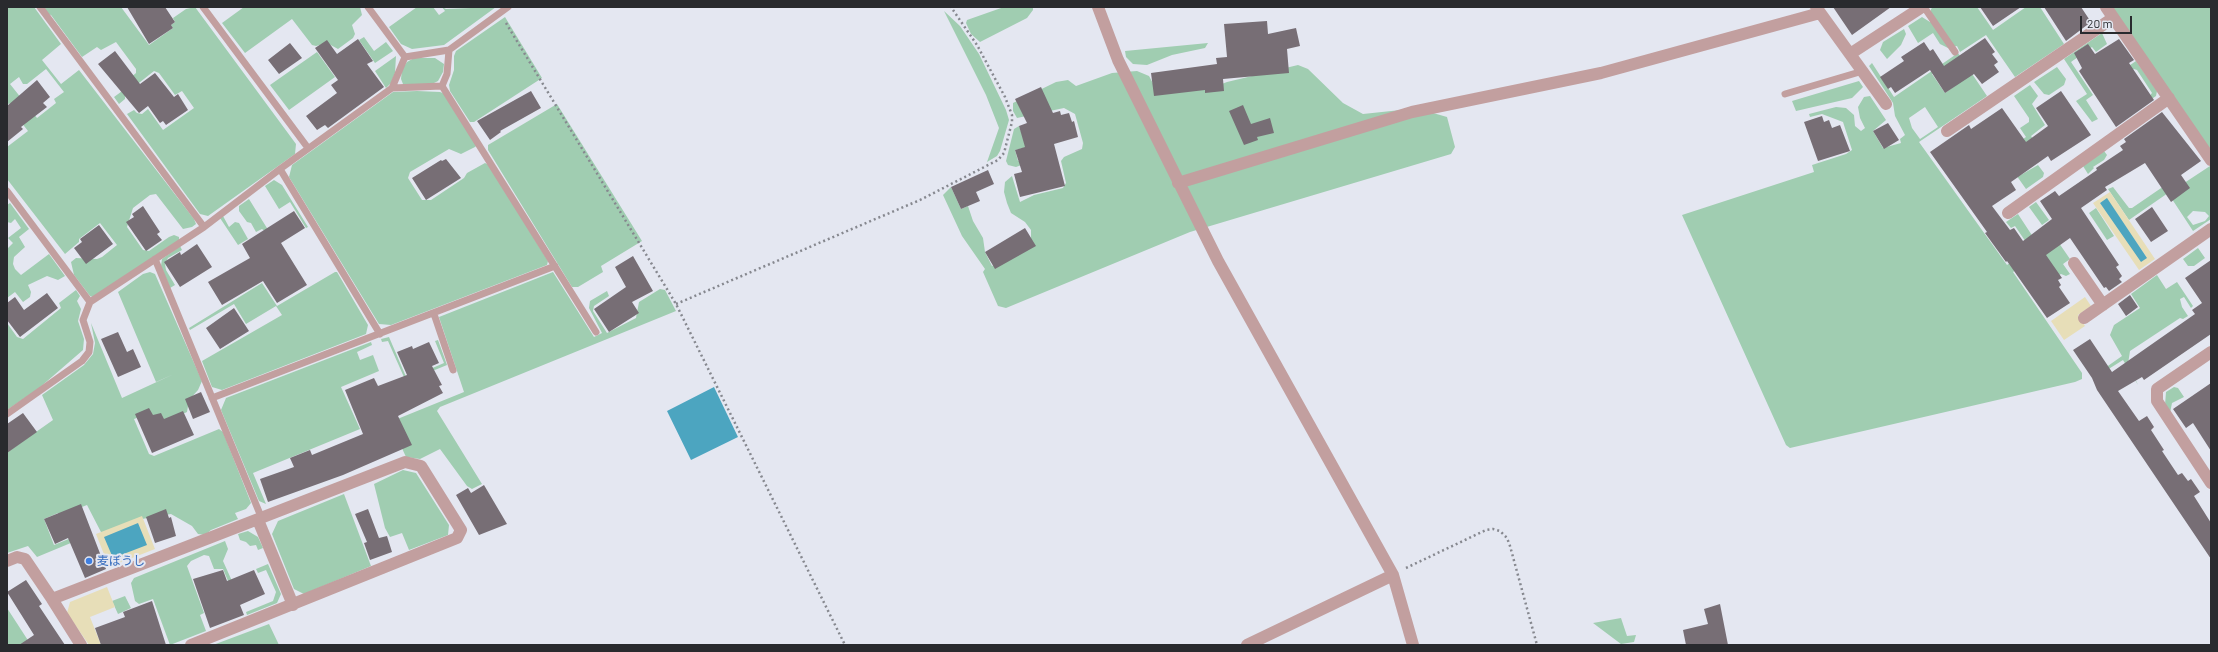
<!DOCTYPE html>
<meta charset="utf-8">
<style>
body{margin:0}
#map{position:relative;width:2218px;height:652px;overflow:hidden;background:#e4e7f1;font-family:Barlow,sans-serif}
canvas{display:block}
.frame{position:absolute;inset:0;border:8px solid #292a2e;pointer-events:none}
.scale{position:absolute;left:2080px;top:16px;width:52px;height:18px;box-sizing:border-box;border:2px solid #292a2e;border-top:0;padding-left:5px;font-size:12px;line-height:14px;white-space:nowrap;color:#292a2e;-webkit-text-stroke:3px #e4e7f1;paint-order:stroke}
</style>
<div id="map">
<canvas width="2218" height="652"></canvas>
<div class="frame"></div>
<div class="scale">20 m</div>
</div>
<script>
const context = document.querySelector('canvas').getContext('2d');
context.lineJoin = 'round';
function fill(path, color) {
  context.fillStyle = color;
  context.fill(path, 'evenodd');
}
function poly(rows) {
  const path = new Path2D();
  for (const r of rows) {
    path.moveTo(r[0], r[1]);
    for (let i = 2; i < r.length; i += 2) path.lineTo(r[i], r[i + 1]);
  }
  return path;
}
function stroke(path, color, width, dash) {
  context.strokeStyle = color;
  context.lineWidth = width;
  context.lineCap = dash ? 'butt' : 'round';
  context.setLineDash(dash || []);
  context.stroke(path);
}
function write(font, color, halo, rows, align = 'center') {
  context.font = font + ' Barlow,"Noto Sans JP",sans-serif';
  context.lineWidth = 4;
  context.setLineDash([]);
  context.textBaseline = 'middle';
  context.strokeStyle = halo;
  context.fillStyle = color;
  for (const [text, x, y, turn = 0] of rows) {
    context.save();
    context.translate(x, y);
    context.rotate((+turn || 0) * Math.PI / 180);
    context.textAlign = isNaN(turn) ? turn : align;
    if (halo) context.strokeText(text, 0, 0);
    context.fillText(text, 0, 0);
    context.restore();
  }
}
fill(poly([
 [7,7,34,7,61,44,42,60,61,84,79,70,194,219,196,224,192,227,183,229,156,194,150,195,133,208,127,227,143,250,149,251,169,237,174,235,179,237,179,241,95,298,90,296,74,275,71,262,76,258,97,259,102,257,117,245,100,223,79,239,79,242,65,254,7,179,7,147,28,131,21,122,14,103,7,104],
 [46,69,64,92,54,99,56,103,37,118,10,84,19,77,23,84,27,84],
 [42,7,121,7,149,45,173,28,171,25,175,22,173,18,186,9,195,7,296,144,295,154,208,216,200,214,127,114,134,110,137,113,142,114,148,109,163,130,194,108,182,91,175,95,159,73,154,71,125,94,125,99,119,104,114,97,133,83,130,78,136,73,136,69,116,42,101,50,97,47,82,57,51,15,47,14],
 [244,7,360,7,362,15,352,25,355,34,353,38,338,49,327,43,316,46,312,45,292,19,245,53,222,23],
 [417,7,433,7,439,15,445,11,442,7,446,9,496,7,444,45,412,49,401,44,389,27],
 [1004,7,1033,7,1033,10,1027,18,980,42,971,34,966,23,967,20],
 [1933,7,1977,7,1993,30,2026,7,2040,7,2064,44,2015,77,1986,35,1960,52,1957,46,1948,48,1940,44,1933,33,1918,43,1908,26,1922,17,1930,22,1931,9],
 [2108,7,2211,7,2211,156],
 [944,11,960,26,979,54,1006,110,1009,120,1000,151,997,156,987,162,999,128,986,95],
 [505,17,542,78,474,122,470,122,450,91,449,85,454,70,454,56,456,51],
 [1904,29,1906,34,1901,45,1887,59,1880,50,1883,42],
 [2102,33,2107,44,2096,52,2092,47,2071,62,2093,95,2086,100,2098,119,2092,122,2076,101,2087,94,2064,59],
 [364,37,374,51,386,42,393,51,375,63,359,40],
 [1208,43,1205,48,1172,55,1147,65,1133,64,1126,57,1125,51],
 [317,52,335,77,289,110,270,85],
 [1958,53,1987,96,1919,142,2007,265,2030,248,2015,226,2011,228,2006,222,2018,214,2037,243,2052,233,2070,259,2063,264,2070,274,2066,276,2061,274,2055,277,2025,264,2013,272,2082,373,2082,379,2075,382,1790,448,1786,445,1682,215,1814,172,1812,165,1846,154,1852,150,1843,122,1822,114,1810,117,1809,114,1836,107,1846,108,1854,115,1855,126,1861,131,1865,128,1860,118,1858,107,1864,97,1870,96,1886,120,1873,131,1883,148,1901,143,1900,139,1905,135,1895,116,1893,103,1869,66,1872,63,1894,97],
 [1942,67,1955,86,1945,93,1932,74],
 [1925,107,1938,127,1920,139,1912,128,1909,118],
 [396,56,395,73,391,83,386,88,375,71],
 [414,58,435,58,444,64,443,72,438,81,432,84,403,84,401,79,402,69,407,62],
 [2136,61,2157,91,2156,96,2140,107,2152,93,2137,70,2134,69,2123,76,2120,72],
 [1298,65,1308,69,1343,103,1363,114,1410,109,1433,113,1447,117,1455,147,1451,154,1190,232,1006,308,998,306,983,272,985,269,962,236,943,195,951,187,961,209,968,206,973,221,983,238,985,252,992,266,997,264,1031,244,1031,230,1025,222,1011,213,1007,203,1004,192,1005,182,1012,176,1020,202,1034,195,1063,188,1066,183,1061,161,1064,157,1082,149,1083,143,1075,114,1064,108,1017,118,1013,111,1013,103,1056,82,1068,80,1076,86,1112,73,1137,71,1149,76,1157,91,1214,87,1227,82],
 [2057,67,2066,79,2064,85,2049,95,2044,94,2034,82],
 [1859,81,1863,87,1852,98,1796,111,1792,101],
 [2030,85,2038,96,2032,104,2045,125,2031,136,2045,156,2020,141,2026,137,2020,128,2029,122,2029,118,2014,96],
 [417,91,440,92,445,94,477,145,475,147,461,154,449,149,410,172,408,178,422,200,431,200,464,178,467,173,485,163,489,165,548,261,547,265,391,325,379,324,289,177,292,165,393,92],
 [557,104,642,241,601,266,603,272,578,287,572,287,488,150,488,145],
 [1019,126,1027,147,1015,150,1018,161,1030,158,1030,162,1016,167,1008,165,1006,161,1014,129],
 [2104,151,2107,155,2104,160,2093,167,2094,168,2088,174,2083,166],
 [2009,165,2019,176,2038,165,2044,173,2043,177,2026,189],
 [2210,166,2211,219,2193,231,2168,193,2129,220,2108,189,2113,187,2129,208,2132,208,2167,184,2172,191],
 [2193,211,2205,212,2209,216,2205,221,2193,225,2187,217],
 [274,180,282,185,308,227,306,228,290,202,279,209,265,186],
 [249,199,270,233,267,233,262,229,256,232,251,223,247,222,239,211,239,206],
 [2036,202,2049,220,2042,225,2029,207],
 [10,203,29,229,19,237,25,247,14,257,13,264,15,269,21,275,49,254,65,276,58,280,47,276,28,285,31,292,30,297,23,302,15,292,7,298,7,249,13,243,8,238,21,228,15,219,11,223,7,222,7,205],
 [2096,208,2114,236,2107,240,2089,213],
 [223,216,229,227,235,222,239,223,248,239,238,245,220,218],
 [180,246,182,250,168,258,165,264,166,270,175,285,170,288,161,266,162,259],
 [2198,248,2205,258,2194,266,2188,266,2183,259],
 [150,272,155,274,202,381,198,390,189,400,187,412,168,421,145,415,134,419,149,454,154,456,219,429,223,432,251,503,246,509,235,513,238,519,211,530,205,535,198,534,192,526,171,514,142,519,102,534,87,505,59,516,58,513,44,519,54,545,76,536,78,540,37,557,28,546,7,553,7,448,9,451,53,420,42,395,84,365,93,354,95,343,91,323,122,398,174,374,156,382,118,292,143,274],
 [335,272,337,272,368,325,366,334,222,390,212,387,202,361,282,315,276,306,246,324,234,304,190,330,189,328,262,283,277,306],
 [553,272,594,337,602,333,589,308,590,301,607,291,609,296,594,306,593,311,607,333,636,318,639,302,660,289,665,290,676,311,440,407,437,411,482,484,472,489,467,486,440,449,420,459,406,457,390,422,464,392,439,317],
 [2157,275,2166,289,2177,282,2193,306,2191,308,2184,297,2180,299,2182,307,2188,316,2183,319,2180,318,2130,351,2128,364,2138,385,2123,360,2107,370,2105,368,2122,356,2110,335,2114,325,2140,308,2131,294],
 [76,290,80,296,77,301,81,309,78,321,84,339,83,350,38,389,7,410,7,323,17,337,23,339,61,308,59,303],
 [389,337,407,379,444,363,435,341,438,340,447,365,408,381,407,384,388,341,382,342,381,339],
 [371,342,372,345,357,352,360,360,373,355,379,371,341,387,360,429,253,473,266,504,259,501,221,410,226,398],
 [2174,387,2178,388,2184,397,2172,403,2170,413,2165,405,2166,392],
 [403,470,416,473,449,525,448,535,409,550,402,533,390,537,385,528,374,484],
 [344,494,371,566,304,594,294,589,272,534,278,521],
 [248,531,258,537,263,548,258,550,256,545,250,546,246,542,240,540,238,534],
 [225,541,228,549,223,561,241,601,237,602,223,569,214,569,209,556,204,555,191,561,187,566,204,613,200,615,206,631,170,645,153,599,139,604,135,601,131,583,134,578],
 [268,564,281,594,277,603,247,615,246,612,273,601,276,592,266,570,258,573,256,569],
 [125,596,131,608,118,614,112,601],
 [7,608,31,645,7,645],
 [1621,618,1627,636,1636,635,1634,642,1621,644,1593,623],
 [269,624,279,645,213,645]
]), '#a0cdb1');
fill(poly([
 [2110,192,2155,259,2139,270,2093,203],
 [2106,199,2107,199,2147,258,2100,203],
 [2085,297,2091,306,2078,315,2085,326,2064,340,2051,321],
 [142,516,155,549,109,567,96,534],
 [107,587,115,607,90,617,101,645,89,645,67,613,70,602]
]), '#e7deb8');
fill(poly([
 [2107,198,2147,258,2141,262,2100,203],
 [714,387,738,437,691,460,667,411],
 [138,523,147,545,113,558,104,537]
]), '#4ca5c0');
fill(poly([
 [127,7,165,7,175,22,171,25,173,28,149,44],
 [1833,7,1891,7,1852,35],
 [1980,7,2021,7,1993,26],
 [2044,7,2081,7,2091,22,2066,41],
 [1267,21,1268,34,1296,28,1300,46,1287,49,1289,73,1223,79,1224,91,1205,93,1205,90,1154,96,1151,73,1217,64,1216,58,1227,57,1224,24],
 [1985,38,1995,52,1992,54,1998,62,1994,65,1999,72,1982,84,1974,74,1945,93,1930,70,1895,93,1891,87,1888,89,1880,77,1904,61,1901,57,1924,42,1930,51,1933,49,1944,66],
 [358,39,373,61,367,64,384,87,328,128,325,125,317,130,306,116,337,93,331,85,338,80,315,48,327,40,337,54],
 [2119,39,2134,60,2129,63,2154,100,2116,127,2079,71,2082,68,2074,53,2088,44,2095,54],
 [290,43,302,58,279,74,268,60],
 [115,51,140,84,155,73,174,97,178,94,188,110,166,125,163,121,160,123,148,106,139,113,98,64],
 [37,80,50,97,43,103,47,107,21,127,23,129,7,142,7,106],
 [1041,87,1053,113,1060,111,1061,115,1069,113,1072,122,1074,121,1078,137,1054,144,1065,186,1020,197,1014,174,1022,172,1015,150,1025,147,1019,126,1027,123,1015,99],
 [531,91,541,108,500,131,501,132,490,140,477,121],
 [2061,91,2091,135,2051,161,2048,156,2011,182,2016,190,1992,206,2010,230,2014,228,2023,241,2052,219,2040,201,2055,191,2059,196,2097,170,2096,168,2123,150,2120,146,2126,142,2124,139,2162,112,2201,161,2181,175,2190,188,2171,202,2145,163,2105,187,2107,190,2081,208,2119,265,2116,267,2122,276,2119,279,2122,282,2109,291,2106,287,2104,288,2070,238,2046,255,2062,278,2058,280,2061,285,2059,287,2070,303,2047,318,2007,261,2006,262,1985,233,1987,232,1930,152,1969,125,1971,129,2002,108,2026,142,2048,126,2036,108],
 [1243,105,1251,124,1270,118,1274,133,1257,137,1258,140,1244,145,1229,111],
 [1822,116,1824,122,1829,120,1832,128,1840,125,1850,151,1818,161,1804,122],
 [1888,123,1899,140,1884,149,1873,131],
 [446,159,461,178,426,200,412,178,441,160,442,161],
 [988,170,994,184,976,192,980,201,961,209,951,187],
 [143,206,160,232,157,234,162,240,146,251,126,222,134,217,132,214],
 [2152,207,2168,231,2151,242,2135,219],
 [294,211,305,228,281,243,307,285,277,303,263,281,222,305,208,282,250,258,242,244],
 [99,225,113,244,86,264,74,248,82,242,80,239],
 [1025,228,1036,246,995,269,985,252],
 [197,244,212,267,180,287,164,262,180,252,181,255],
 [633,256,653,291,632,302,639,313,609,332,594,309,626,287,615,267],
 [2211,260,2211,334,2144,380,2142,377,2118,391,2139,421,2147,416,2154,427,2151,430,2164,450,2162,451,2178,475,2182,473,2188,481,2191,479,2200,492,2194,496,2211,523,2211,559,2097,390,2092,378,2073,350,2090,339,2112,372,2195,314,2192,310,2202,303,2185,278],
 [47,293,58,308,20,337,7,320,7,303,15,297,24,310],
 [2130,295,2138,307,2126,316,2118,304],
 [234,308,249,331,220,349,206,328],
 [118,332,127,352,133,349,141,367,118,377,101,339],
 [429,342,439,363,432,366,442,385,439,386,443,393,398,416,412,445,343,475,268,502,260,479,294,467,290,458,310,450,312,455,363,434,345,390,374,378,378,386,407,375,397,352,412,346,413,349],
 [2211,383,2211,451,2193,423,2186,428,2173,409],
 [201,392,210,412,193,419,185,399],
 [149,408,153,415,161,413,164,419,183,411,194,435,152,453,135,414],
 [23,413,37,432,7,453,7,424],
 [484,485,507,524,479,535,456,495,468,488,471,493],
 [81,504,106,569,85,578,68,538,55,544,44,519],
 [166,509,169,518,171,517,176,536,155,543,146,517],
 [368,509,379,538,387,536,392,552,370,560,364,543,367,542,355,514],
 [223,570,227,581,254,570,265,594,240,605,244,615,210,628,193,579],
 [26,580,42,604,39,606,65,645,19,645,34,635,7,592],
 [152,601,166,645,101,645,95,628,125,617,123,612],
 [1720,604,1728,645,1686,645,1683,630,1708,624,1704,609]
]), '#776e75');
stroke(poly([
 [506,23,676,304,845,645],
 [676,304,920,200,998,160,1004,153,1012,122,1012,115,1005,97,977,45,951,7],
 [1406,568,1486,530,1493,529,1500,531,1507,538,1510,546,1537,645]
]), '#86888f', 2.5, [2, 3]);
stroke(poly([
 [40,7,204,227],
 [203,7,308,148],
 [368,7,405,57],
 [1924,7,1955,52],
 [442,86,596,332],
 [392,88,442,86,447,74,449,50],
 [1785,94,1863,71],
 [280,169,380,334],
 [7,191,90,302,204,227,280,169,392,88,405,57,449,50,508,7],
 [155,259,262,519],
 [434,314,453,370],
 [212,398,555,266],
 [7,414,82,361,89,352,90,342,83,320,90,302]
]), '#c29f9f', 7);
stroke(poly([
 [1098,7,1118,60,1218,261,1393,575,1413,645],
 [1816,7,1886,104],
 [2106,7,2211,160],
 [1850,54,1922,7],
 [1947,131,2113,18],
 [1178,183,1412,112,1601,73,1820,13],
 [2008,213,2169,98],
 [2074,263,2103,305],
 [2084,318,2211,229],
 [2211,352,2157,389,2157,401,2211,483],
 [258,520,293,605],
 [7,561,17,557,25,559,52,599],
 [81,645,52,599,405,462,421,466,461,530,457,538,191,645],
 [1247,645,1393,575]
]), '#c29f9f', 12);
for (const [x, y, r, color] of [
 [89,561,4,"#3f7fe0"]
]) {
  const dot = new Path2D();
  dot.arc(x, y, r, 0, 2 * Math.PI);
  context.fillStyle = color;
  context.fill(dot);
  stroke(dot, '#e4e7f1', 1.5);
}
write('12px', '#366cbe', '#e4e7f1', [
 ["麦ぼうし",97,561]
], 'left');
</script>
